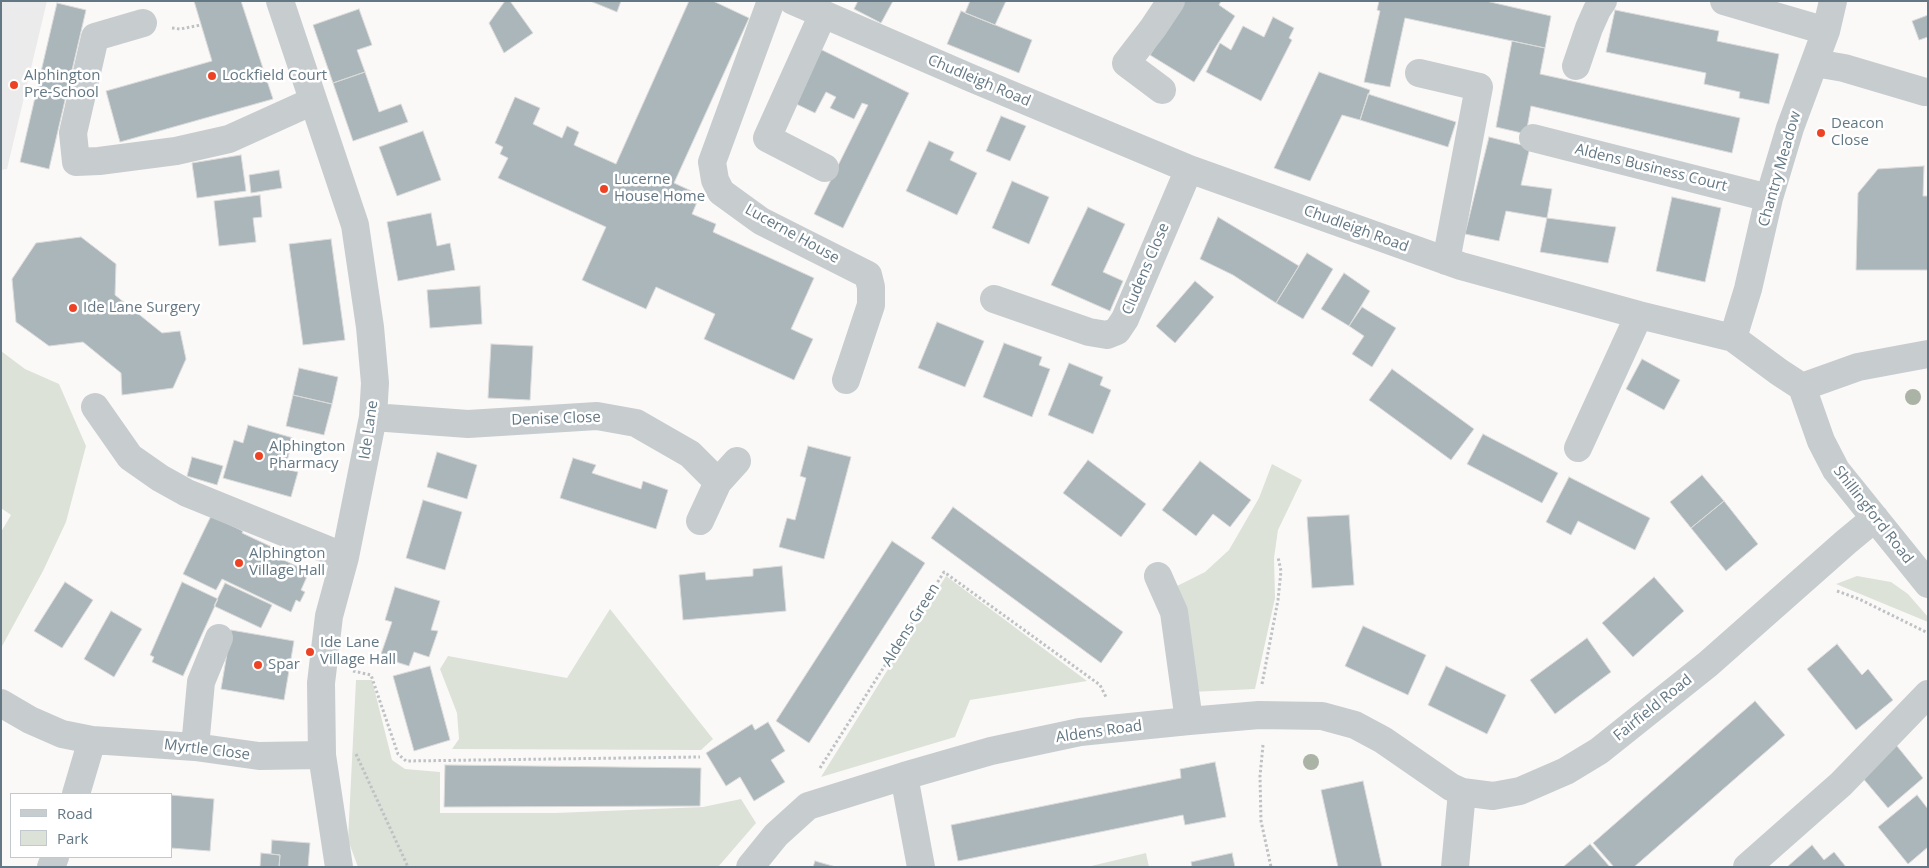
<!DOCTYPE html>
<style>
body{margin:0}
#map{position:relative;width:1929px;height:868px;overflow:hidden;background:#faf9f7;font-family:"Open Sans",sans-serif}
canvas{display:block}
.frame{position:absolute;inset:0;border:2px solid #637884;pointer-events:none}
.legend{position:absolute;left:10px;top:793px;width:162px;height:65px;box-sizing:border-box;background:#fff;border:1px solid #c1c9ce;margin:0;padding:6px 9px;list-style:none;font-size:15px;color:#637884}
.legend li{display:flex;align-items:center;gap:10px;height:25px}
.legend b{width:25px;border:1px solid #c1c9ce}
</style>
<div id="map">
<canvas width="1929" height="868"></canvas>
<div class="frame"></div>
<ul class="legend">
<li><b style="height:6px;background:#c7cccf"></b>Road</li>
<li><b style="height:14px;background:#dce2d8"></b>Park</li>
</ul>
</div>
<script>
const context = document.querySelector('canvas').getContext('2d');
context.lineJoin = 'round';
function fill(path, color) {
  context.fillStyle = color;
  context.fill(path, 'evenodd');
}
function poly(rows) {
  const path = new Path2D();
  for (const r of rows) {
    path.moveTo(r[0], r[1]);
    for (let i = 2; i < r.length; i += 2) path.lineTo(r[i], r[i + 1]);
  }
  return path;
}
function stroke(path, color, width, dash) {
  context.strokeStyle = color;
  context.lineWidth = width;
  context.lineCap = dash ? 'butt' : 'round';
  context.setLineDash(dash || []);
  context.stroke(path);
}
function write(font, color, halo, rows, align = 'center') {
  context.font = font + ' "Open Sans",sans-serif';
  context.lineWidth = 5;
  context.setLineDash([]);
  context.textBaseline = 'middle';
  context.strokeStyle = halo;
  context.fillStyle = color;
  for (const [text, x, y, turn = 0] of rows) {
    context.save();
    context.translate(x, y);
    context.rotate((+turn || 0) * Math.PI / 180);
    context.textAlign = isNaN(turn) ? turn : align;
    if (halo) context.strokeText(text, 0, 0);
    context.fillText(text, 0, 0);
    context.restore();
  }
}
fill(poly([
 [1,1,47,1,7,169,1,170]
]), '#eaebea');
fill(poly([
 [1,351,25,369,59,384,86,446,66,522,43,571,1,648,1,532,11,515,1,508],
 [1272,464,1302,480,1278,530,1274,558,1275,598,1255,689,1191,692,1177,586,1205,572,1229,550,1259,498],
 [946,576,1087,681,970,700,955,737,821,777],
 [1857,576,1891,582,1908,594,1928,617,1928,622,1836,584],
 [610,609,713,739,701,750,452,749,459,739,457,713,440,669,448,656,567,678],
 [356,680,372,680,392,760,405,769,440,772,440,813,555,813,703,807,741,799,756,823,718,867,358,867,348,840],
 [1146,853,1149,867,1087,867]
]), '#dce2d8');
const building = poly([
 [194,1,241,1,273,99,120,142,106,91,212,61,194,1],
 [505,1,510,1,533,33,504,53,489,23,505,1],
 [590,1,621,1,617,12,590,1],
 [689,1,713,1,749,18,674,183,700,195,692,214,716,224,713,232,814,278,791,329,813,339,794,380,704,339,715,314,656,287,646,309,582,280,606,227,498,178,508,158,500,154,503,147,495,143,515,97,540,108,533,124,562,138,567,126,579,132,574,145,616,164,689,1],
 [858,1,893,1,881,23,854,9,858,1],
 [970,1,1006,1,995,25,965,13,970,1],
 [1184,1,1221,1,1219,5,1235,16,1194,82,1150,55,1184,1],
 [1379,1,1486,1,1551,16,1545,48,1405,18,1390,87,1364,82,1380,11,1377,10,1379,1],
 [57,3,86,10,49,169,20,162,57,3],
 [359,9,372,45,357,50,365,72,333,83,313,25,359,9],
 [1615,10,1719,31,1717,41,1779,54,1769,104,1739,98,1740,92,1704,84,1706,73,1606,52,1615,10],
 [961,11,1032,40,1019,73,947,44,961,11],
 [1928,15,1928,37,1919,40,1912,21,1928,15],
 [1273,17,1294,28,1289,38,1292,40,1261,101,1206,72,1220,43,1231,50,1243,26,1264,37,1273,17],
 [1512,41,1545,48,1540,74,1740,118,1732,153,1531,106,1526,134,1496,127,1512,41],
 [816,47,909,93,843,228,814,214,868,105,862,103,854,119,830,108,836,97,826,92,815,113,790,101,816,47],
 [365,72,379,112,401,104,408,122,353,141,333,83,365,72],
 [1319,72,1370,90,1360,120,1342,115,1310,181,1274,168,1319,72],
 [1368,94,1456,122,1448,147,1360,120,1368,94],
 [1001,116,1026,126,1010,161,986,151,1001,116],
 [423,131,441,180,397,196,379,147,423,131],
 [1489,137,1530,147,1521,185,1552,189,1547,218,1506,211,1499,241,1465,234,1489,137],
 [929,141,954,152,950,160,977,173,957,215,906,191,929,141],
 [241,155,246,191,197,198,192,163,241,155],
 [1924,166,1923,196,1928,196,1928,270,1856,270,1858,193,1878,169,1924,166],
 [279,170,282,188,251,193,249,175,279,170],
 [1012,181,1049,197,1029,244,992,228,1012,181],
 [260,195,262,217,253,218,256,242,219,246,214,201,260,195],
 [1672,197,1721,208,1705,282,1656,271,1672,197],
 [1088,207,1125,224,1103,272,1123,281,1110,311,1051,285,1088,207],
 [431,213,437,246,450,243,455,270,398,281,387,222,431,213],
 [1218,217,1299,266,1276,303,1233,275,1200,259,1218,217],
 [1547,218,1616,227,1608,263,1540,252,1547,218],
 [81,237,116,264,115,295,162,333,180,331,186,359,173,388,122,395,121,373,83,342,49,346,16,322,12,279,36,243,81,237],
 [331,239,345,340,303,345,289,244,331,239],
 [1307,253,1333,269,1303,319,1276,303,1307,253],
 [1344,273,1370,291,1349,326,1321,309,1344,273],
 [1195,281,1214,297,1175,343,1156,326,1195,281],
 [480,286,482,324,430,328,427,290,480,286],
 [1362,307,1396,328,1372,367,1352,354,1364,336,1349,326,1362,307],
 [937,322,984,341,965,387,918,368,937,322],
 [1004,343,1042,357,1039,365,1050,369,1032,417,983,397,1004,343],
 [491,344,533,346,530,400,488,398,491,344],
 [1642,359,1680,380,1664,410,1626,389,1642,359],
 [1069,363,1103,377,1100,385,1111,390,1093,434,1048,415,1069,363],
 [299,368,338,377,332,404,293,395,299,368],
 [1392,369,1474,429,1451,460,1369,400,1392,369],
 [293,395,332,404,324,435,286,426,293,395],
 [248,425,293,438,285,469,298,472,291,497,223,478,234,440,243,443,248,425],
 [1483,434,1558,473,1542,503,1467,464,1483,434],
 [808,446,851,457,824,559,779,547,787,518,795,520,806,478,800,476,808,446],
 [437,452,477,465,467,499,427,487,437,452],
 [192,457,223,466,217,485,187,476,192,457],
 [573,458,596,465,592,473,641,489,643,481,668,490,656,529,560,498,573,458],
 [1088,460,1146,504,1121,537,1063,493,1088,460],
 [1200,461,1251,500,1230,527,1213,514,1196,536,1162,510,1200,461],
 [1702,475,1724,501,1691,528,1670,502,1702,475],
 [1569,477,1650,518,1635,550,1578,521,1571,535,1546,522,1569,477],
 [423,500,462,512,445,570,406,558,423,500],
 [1724,501,1758,544,1726,571,1691,528,1724,501],
 [953,507,1123,632,1101,663,931,538,953,507],
 [1349,515,1354,585,1312,588,1307,517,1349,515],
 [211,516,243,531,242,533,274,548,271,554,309,572,301,590,305,592,300,602,296,600,291,612,222,579,216,590,183,574,211,516],
 [892,541,925,563,809,743,776,721,892,541],
 [782,566,786,611,683,620,679,575,705,572,706,580,753,576,753,569,782,566],
 [1654,577,1684,611,1633,657,1602,623,1654,577],
 [65,582,93,600,62,648,34,631,65,582],
 [182,582,218,599,183,676,152,662,154,657,150,655,182,582],
 [225,583,272,605,261,628,214,606,225,583],
 [395,587,440,601,431,630,438,631,429,657,414,652,409,666,380,657,392,622,385,620,395,587],
 [111,611,142,629,114,677,84,659,111,611],
 [1363,626,1426,655,1408,695,1345,666,1363,626],
 [231,630,294,641,284,700,221,689,231,630],
 [1587,638,1611,672,1555,714,1530,680,1587,638],
 [1837,644,1862,675,1868,669,1893,700,1856,730,1807,669,1837,644],
 [430,666,450,740,414,751,393,676,430,666],
 [1446,666,1506,695,1487,734,1428,705,1446,666],
 [1755,701,1785,735,1634,867,1614,867,1593,843,1755,701],
 [768,722,785,751,771,760,785,782,754,801,740,777,726,786,706,753,752,724,755,730,768,722],
 [1892,740,1923,778,1888,808,1856,770,1892,740],
 [1215,762,1226,817,1185,825,1183,815,958,861,951,825,1181,778,1180,769,1215,762],
 [445,765,701,768,700,806,444,807,445,765],
 [1363,781,1382,867,1338,867,1321,790,1363,781],
 [171,795,214,799,210,851,171,848,171,795],
 [1917,795,1928,809,1928,847,1908,864,1878,827,1917,795],
 [272,840,310,843,308,867,279,867,280,855,271,854,272,840],
 [1590,844,1610,867,1563,867,1590,844],
 [1812,845,1824,860,1834,852,1846,867,1787,867,1812,845],
 [261,853,280,855,279,867,260,867,261,853],
 [1232,853,1235,867,1192,867,1191,862,1232,853],
 [815,861,836,867,813,867,815,861]
]);
fill(building, '#abb6bb');
stroke(building, '#dbdbd9', 1);
stroke(poly([
 [172,28,180,29,201,25],
 [1837,591,1859,599,1928,633],
 [353,671,371,675,398,754,406,761,700,757],
 [1262,684,1278,600,1281,571,1278,557],
 [1263,745,1260,776,1261,821,1271,867],
 [356,754,408,867],
 [820,768,944,572,1100,685,1106,697]
]), '#bec2c4', 3, [2.5, 2.5]);
stroke(poly([
 [280,1,355,225,370,327,375,383,373,417,345,557,329,616,321,683,322,755,339,867],
 [771,1,712,162,715,180,721,192,761,221,868,275,871,287,871,305,846,380],
 [793,1,971,78,1189,169,1461,266,1639,315,1733,338,1779,372,1802,387],
 [1724,1,1826,31],
 [823,14,767,138,825,168],
 [143,23,95,37,73,133,76,162,99,161,176,151,229,139,313,101],
 [1815,63,1844,68,1925,92],
 [1576,66,1589,28,1597,10,1603,1],
 [1419,73,1479,87,1446,261],
 [1162,90,1126,63,1153,28,1171,1],
 [1533,138,1769,198],
 [994,299,1089,332,1107,335,1117,331,1125,319,1189,169],
 [1733,338,1748,289,1769,198,1790,128,1826,31,1833,1],
 [1802,387,1821,441,1836,470,1928,584],
 [1802,387,1858,367,1928,354],
 [95,407,130,457,160,478,187,493,345,557],
 [373,417,468,424,597,416,636,423,690,454,718,482,700,521],
 [1578,448,1639,315],
 [718,482,737,461],
 [1158,576,1174,612,1189,721],
 [1,703,30,720,62,734,92,740,195,747,259,756,322,755],
 [195,747,201,682,219,638],
 [904,776,921,867],
 [76,794,92,740],
 [51,867,55,857],
 [750,867,776,835,808,806,904,776,991,751,1080,732,1189,721,1259,715,1322,716,1355,725,1383,740,1451,787,1462,792,1493,796,1520,791,1566,771,1599,751,1708,664,1846,542,1875,518],
 [1455,867,1462,792],
 [1747,867,1841,784,1928,694]
]), '#c7cccf', 28);
context.fillStyle = '#aab3a5';
for (const [x, y] of [
 [1913,397],
 [1311,762]
]) {
  context.beginPath();
  context.arc(x, y, 8, 0, 2 * Math.PI);
  context.fill();
}
for (const [x, y, r, color] of [
 [212,76,5,"#ed4324"],
 [14,85,5,"#ed4324"],
 [1821,133,5,"#ed4324"],
 [604,189,5,"#ed4324"],
 [73,308,5,"#ed4324"],
 [259,456,5,"#ed4324"],
 [239,563,5,"#ed4324"],
 [310,652,5,"#ed4324"],
 [258,665,5,"#ed4324"]
]) {
  const dot = new Path2D();
  dot.arc(x, y, r, 0, 2 * Math.PI);
  context.fillStyle = color;
  context.fill(dot);
  stroke(dot, '#fff', 2);
}
write('15px', '#637884', '#fff', [
 ["Alphington",24,76],
 ["Pre-School",24,93],
 ["Lockfield Court",222,76],
 ["Deacon",1831,124],
 ["Close",1831,141],
 ["Lucerne",614,180],
 ["House Home",614,197],
 ["Ide Lane Surgery",83,308],
 ["Alphington",269,447],
 ["Pharmacy",269,464],
 ["Alphington",249,554],
 ["Village Hall",249,571],
 ["Ide Lane",320,643],
 ["Village Hall",320,660],
 ["Spar",268,665]
], 'left');
write('15px', '#637884', '#fff', [
 ["Chudleigh Road",979,81,23],
 ["Aldens Business Court",1651,168,14],
 ["Chantry Meadow",1780,169,-74],
 ["Chudleigh Road",1356,229,20],
 ["Lucerne House",792,234,29],
 ["Cludens Close",1146,269,-67],
 ["Denise Close",556,419,-2],
 ["Ide Lane",369,430,-82],
 ["Shillingford Road",1873,515,52],
 ["Aldens Green",911,625,-58],
 ["Fairfield Road",1653,708,-39],
 ["Aldens Road",1099,732,-8],
 ["Myrtle Close",207,750,7]
]);
</script>
